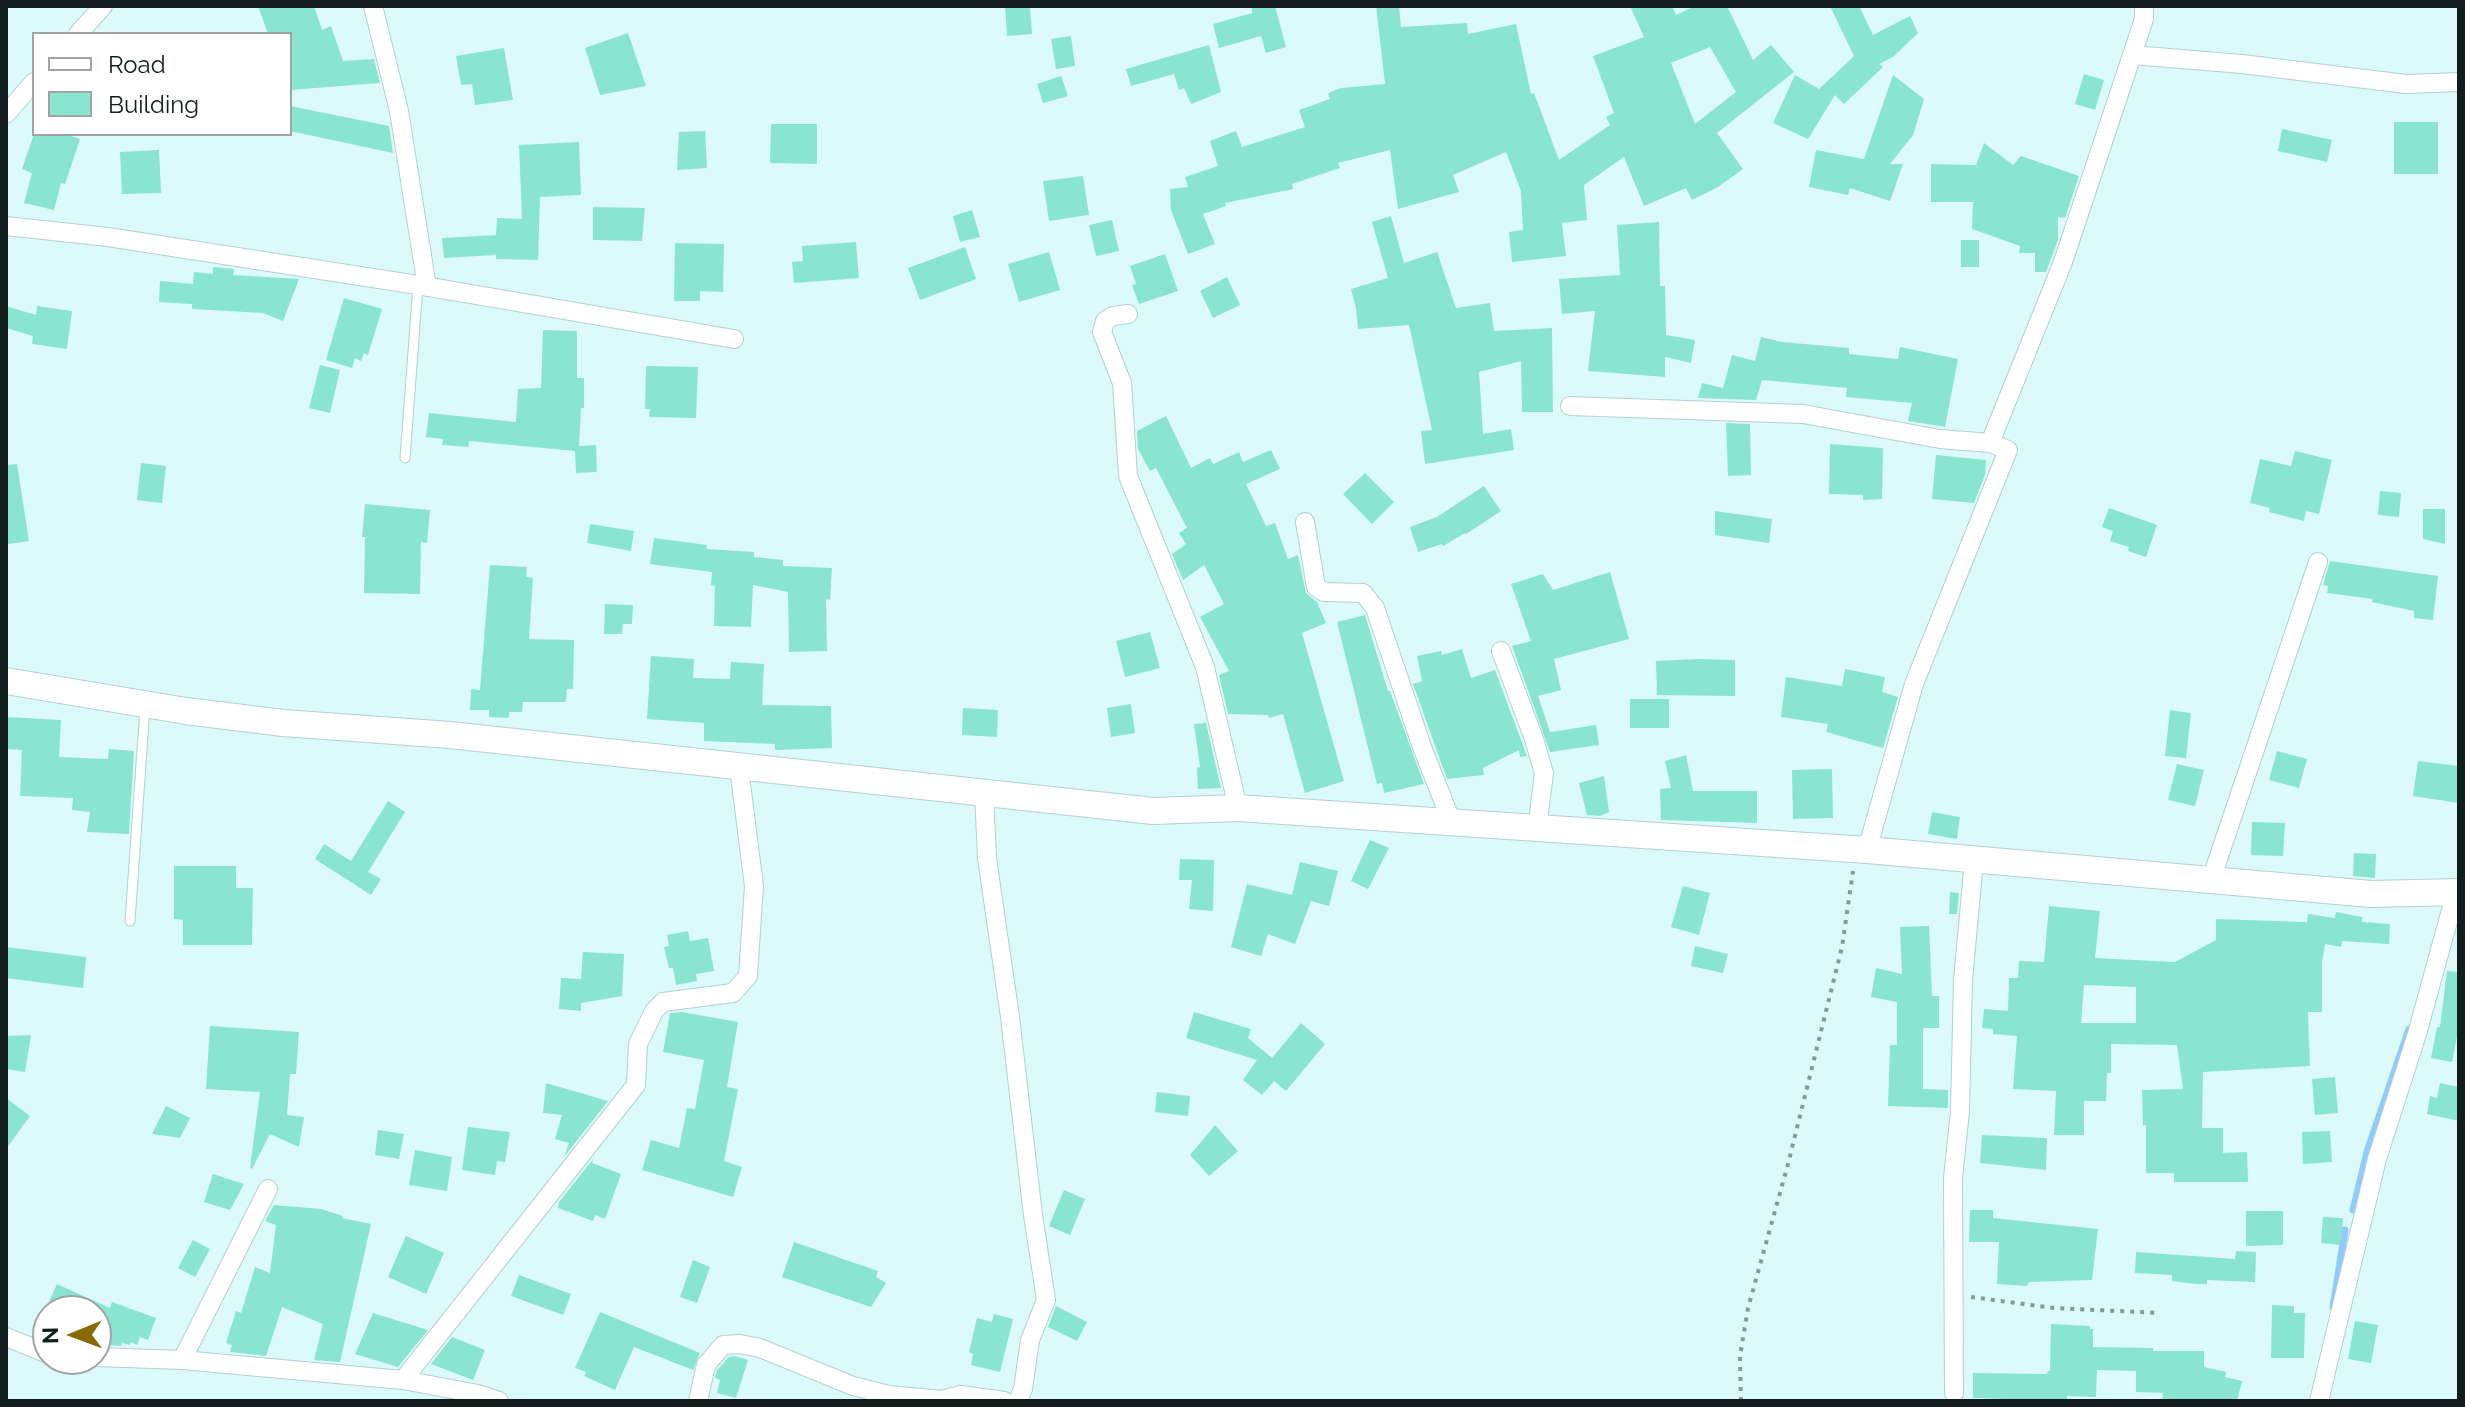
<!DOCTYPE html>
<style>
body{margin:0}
#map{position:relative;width:2465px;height:1407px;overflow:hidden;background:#ddfafb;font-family:Raleway,sans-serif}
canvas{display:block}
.frame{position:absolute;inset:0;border:8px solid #111c1c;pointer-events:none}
.legend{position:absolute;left:32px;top:32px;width:260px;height:104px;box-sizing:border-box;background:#fff;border:2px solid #a0a4a4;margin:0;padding:10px 14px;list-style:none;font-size:24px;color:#111c1c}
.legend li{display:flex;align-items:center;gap:16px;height:40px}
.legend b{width:40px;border:2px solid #a0a4a4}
.north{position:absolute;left:32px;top:1295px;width:80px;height:80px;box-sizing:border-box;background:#fff;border:2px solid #a0a4a4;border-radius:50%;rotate:269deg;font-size:22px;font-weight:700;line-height:32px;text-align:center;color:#111c1c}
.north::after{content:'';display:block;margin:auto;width:28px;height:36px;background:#886a07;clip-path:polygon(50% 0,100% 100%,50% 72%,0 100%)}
</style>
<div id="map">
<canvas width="2465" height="1407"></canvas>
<div class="frame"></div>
<ul class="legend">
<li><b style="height:10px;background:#fff"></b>Road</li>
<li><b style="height:22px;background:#89e5cf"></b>Building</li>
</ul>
<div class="north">N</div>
</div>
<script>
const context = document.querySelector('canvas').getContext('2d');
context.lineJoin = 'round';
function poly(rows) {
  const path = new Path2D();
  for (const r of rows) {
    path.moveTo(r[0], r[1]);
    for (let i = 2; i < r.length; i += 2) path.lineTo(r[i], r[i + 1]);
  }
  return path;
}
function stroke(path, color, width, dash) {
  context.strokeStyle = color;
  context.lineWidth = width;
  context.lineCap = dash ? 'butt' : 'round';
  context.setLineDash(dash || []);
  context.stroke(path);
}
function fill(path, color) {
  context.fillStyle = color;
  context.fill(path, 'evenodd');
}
stroke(poly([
 [2353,1210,2367,1152,2409,1029],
 [2333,1307,2345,1230]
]), '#8fcbfc', 7);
fill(poly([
 [258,6,314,6,322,30,331,26,343,61,374,59,380,83,290,90,290,34,268,34],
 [1005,6,1030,6,1032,34,1007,36],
 [1252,6,1275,6,1286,47,1266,53,1261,36,1219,48,1213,24,1252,13],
 [1376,6,1399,6,1401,27,1467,23,1468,34,1516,24,1531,94,1534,93,1559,160,1610,125,1606,117,1614,113,1593,56,1644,37,1630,6,1672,6,1676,15,1695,6,1727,6,1753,60,1771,45,1794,72,1717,133,1743,169,1718,187,1692,200,1686,188,1644,206,1624,157,1584,185,1587,220,1562,223,1566,256,1512,262,1509,232,1523,230,1521,191,1506,152,1453,175,1459,192,1398,209,1390,150,1338,163,1340,168,1292,184,1293,189,1225,203,1226,206,1203,214,1215,244,1188,254,1171,210,1170,189,1188,187,1185,177,1218,166,1210,141,1236,131,1242,147,1305,127,1299,110,1330,99,1328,93,1341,88,1385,84],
 [1710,47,1736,92,1695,124,1671,63],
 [1830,6,1859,6,1873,35,1910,16,1918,33,1893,57,1879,64,1883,67,1844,104,1835,95,1808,139,1773,123,1795,75,1819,89,1854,56],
 [628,33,646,86,600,95,585,48],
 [1071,36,1075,66,1056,69,1051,39],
 [1209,45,1221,92,1191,104,1184,88,1179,90,1174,74,1131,86,1126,69],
 [504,48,513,100,475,105,472,84,461,85,456,56],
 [2084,74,2104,80,2095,110,2075,104],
 [1893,75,1924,99,1913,135,1890,164,1903,164,1890,201,1850,188,1848,195,1809,187,1816,150,1864,159],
 [1061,76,1068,96,1043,103,1037,84],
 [290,106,389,126,393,153,290,131],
 [2394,122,2438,122,2438,174,2394,174],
 [771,124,817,124,817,164,770,163],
 [2282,129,2332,140,2327,162,2278,151],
 [705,131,707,168,677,170,679,132],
 [34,134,66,134,80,139,65,184,61,183,54,210,24,203,32,173,22,169],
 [579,142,581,195,540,197,538,260,496,259,496,255,444,258,442,238,496,235,497,218,522,219,519,145],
 [1984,143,2013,165,2021,156,2079,176,2065,218,2058,217,2058,240,2046,272,2035,272,2035,253,2019,253,2020,246,1972,229,1973,202,1931,202,1931,164,1976,165],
 [159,150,161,193,122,194,120,152],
 [1083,176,1089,215,1049,221,1043,181],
 [593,207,645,208,642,241,593,240],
 [972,210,980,237,960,242,953,216],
 [1391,216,1404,263,1437,252,1456,308,1490,303,1494,331,1552,328,1553,412,1522,412,1521,361,1479,372,1483,434,1511,429,1514,450,1425,464,1421,431,1432,430,1409,325,1358,329,1356,308,1351,289,1388,278,1372,222],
 [1112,220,1119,251,1096,256,1089,225],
 [1659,222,1660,286,1665,286,1666,335,1695,340,1691,363,1665,357,1665,377,1588,371,1595,311,1562,314,1559,279,1620,275,1617,225],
 [1961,240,1979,240,1979,267,1961,267],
 [856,242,859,278,794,283,792,262,803,261,802,246],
 [675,243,724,244,723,292,700,291,700,301,674,301],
 [965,247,976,279,920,300,908,268],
 [1049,252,1060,290,1019,302,1008,264],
 [1165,254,1178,291,1139,304,1132,285,1136,284,1130,266],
 [213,267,234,269,233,275,299,279,283,321,263,313,192,309,192,304,159,302,160,281,193,284,194,272,213,274],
 [1227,277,1240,305,1213,318,1200,291],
 [344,298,382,309,368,355,364,353,361,361,355,358,352,368,326,360],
 [6,306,36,315,37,306,72,311,67,349,32,344,33,336,6,328],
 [543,330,577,331,577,378,584,378,584,408,581,408,579,446,596,445,597,472,576,473,575,451,469,441,468,447,442,445,443,439,426,437,429,413,516,422,518,389,541,388],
 [1761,337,1782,342,1849,348,1849,354,1898,359,1900,347,1958,359,1945,427,1908,421,1912,403,1846,397,1847,388,1762,380,1756,400,1698,398,1702,383,1723,388,1732,355,1755,361],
 [320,365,340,370,330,413,309,408],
 [646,366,698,367,696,418,649,417,650,409,645,409],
 [1166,416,1191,468,1210,458,1213,464,1239,452,1243,462,1271,450,1280,469,1246,484,1266,526,1275,523,1288,559,1298,555,1306,593,1317,602,1326,623,1302,633,1344,781,1305,793,1283,714,1269,718,1268,715,1228,714,1219,675,1229,671,1200,617,1224,604,1204,565,1183,580,1172,554,1186,544,1179,533,1187,528,1156,468,1150,471,1138,449,1137,431],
 [1726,423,1750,424,1751,475,1728,476],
 [1830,444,1883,448,1882,499,1863,500,1863,495,1829,494],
 [2295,451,2332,460,2319,514,2306,511,2304,521,2269,512,2270,508,2250,503,2260,459,2291,466],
 [1936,455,1986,460,1985,475,1974,503,1932,499],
 [141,463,166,466,162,503,137,500],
 [17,464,29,541,8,544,6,465],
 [1365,473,1394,502,1372,524,1343,494],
 [1484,486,1501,511,1466,534,1465,533,1443,546,1442,544,1418,552,1410,527,1437,517],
 [2380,491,2401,493,2399,517,2378,515],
 [365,504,430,510,427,543,421,542,420,594,364,593,365,537,362,537],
 [2109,508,2157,525,2146,557,2128,551,2129,547,2110,541,2113,531,2102,527],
 [2423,509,2445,509,2445,544,2423,539],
 [1715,511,1772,519,1769,543,1715,535],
 [590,524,634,531,631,551,587,543],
 [654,538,707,545,706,549,754,552,754,557,783,560,783,566,832,568,830,600,826,599,827,651,789,652,788,592,753,585,751,627,714,626,715,586,711,585,712,572,650,564],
 [2330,561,2438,576,2433,620,2414,618,2414,611,2372,602,2373,599,2327,593,2328,586,2323,585],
 [490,565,527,567,526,577,533,578,529,639,574,640,573,689,567,689,566,702,523,702,522,712,509,712,509,718,489,717,489,710,470,710,471,689,480,690],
 [1610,572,1629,639,1554,659,1561,690,1538,696,1550,732,1596,725,1599,745,1550,752,1512,646,1531,641,1511,584,1543,574,1553,590],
 [605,604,633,605,632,624,623,624,622,634,604,634],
 [1365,615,1388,691,1390,691,1424,784,1384,793,1382,783,1377,784,1337,622],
 [1150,632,1160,668,1125,677,1116,641],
 [1462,649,1471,678,1495,670,1527,756,1520,757,1519,750,1483,768,1484,775,1447,779,1413,684,1422,681,1417,656,1441,651,1442,655],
 [651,656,694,659,693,678,730,679,731,662,764,664,762,705,831,706,832,748,775,750,775,744,704,741,704,723,647,719],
 [1697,659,1735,660,1735,696,1657,695,1656,661],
 [1845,669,1885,677,1882,692,1898,697,1883,748,1826,732,1828,724,1781,717,1786,677,1842,686],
 [1630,699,1669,699,1669,728,1630,728],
 [1131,704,1135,733,1111,737,1107,708],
 [963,708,998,710,997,737,962,735],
 [2170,710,2191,713,2186,758,2165,756],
 [6,717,61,720,59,757,108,759,109,749,134,751,129,834,87,832,90,812,72,810,73,798,20,796,22,750,6,749],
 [1206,723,1221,788,1198,789,1197,768,1200,767,1194,724],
 [2277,751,2307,759,2299,788,2269,780],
 [1686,755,1693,791,1757,791,1757,823,1661,820,1660,789,1671,788,1665,761],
 [2418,761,2459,766,2459,803,2413,796],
 [2177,764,2204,770,2195,806,2168,800],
 [1832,769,1833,818,1793,819,1792,770],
 [1604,776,1609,812,1600,816,1587,815,1579,783],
 [388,801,405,812,368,872,381,879,371,895,315,859,324,844,351,861],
 [1932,812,1960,817,1957,839,1928,834],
 [2252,822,2285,823,2283,856,2251,855],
 [1370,840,1389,848,1368,889,1351,881],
 [2354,853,2376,854,2375,878,2353,876],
 [1180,859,1214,860,1213,911,1189,909,1192,880,1179,880],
 [1300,862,1338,871,1329,906,1311,901,1295,944,1268,934,1261,956,1231,947,1247,884,1292,895],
 [174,866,236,866,236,888,253,888,252,945,183,945,183,920,174,919],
 [1683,886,1710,893,1699,935,1671,927],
 [1950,892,1959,893,1957,914,1949,914],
 [2049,906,2100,911,2095,958,2175,962,2216,940,2216,919,2307,922,2308,914,2335,918,2336,912,2362,917,2362,922,2390,924,2389,944,2342,941,2341,947,2325,944,2322,963,2322,1012,2308,1012,2310,1066,2203,1072,2202,1128,2223,1128,2223,1153,2247,1152,2248,1182,2174,1182,2174,1173,2146,1173,2146,1125,2143,1126,2142,1090,2183,1089,2177,1045,2111,1044,2111,1073,2107,1073,2106,1101,2084,1101,2084,1135,2054,1135,2056,1091,2013,1089,2017,1036,1993,1034,1993,1029,1982,1028,1984,1009,2008,1011,2009,978,2018,978,2019,961,2044,962],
 [2084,985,2136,987,2136,1023,2081,1023],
 [1929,926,1932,996,1939,996,1939,1028,1923,1028,1923,1089,1948,1090,1948,1108,1888,1106,1890,1045,1897,1045,1897,1002,1871,997,1876,968,1902,974,1900,927],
 [688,931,690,941,708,938,714,971,696,974,697,981,676,985,673,968,669,968,664,947,669,946,667,935],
 [1695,946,1728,954,1723,973,1691,966],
 [6,947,86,957,83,988,6,978],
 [583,952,624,954,622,996,581,1003,581,1011,559,1009,561,978,581,979],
 [2447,971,2459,972,2459,1026,2452,1062,2431,1058,2437,1027,2440,1027],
 [682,1012,738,1022,727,1087,738,1089,724,1161,742,1167,733,1197,642,1170,651,1140,679,1148,687,1108,695,1109,704,1060,663,1052,670,1013],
 [1194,1012,1251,1029,1248,1038,1272,1058,1301,1023,1325,1044,1286,1091,1274,1081,1262,1095,1243,1080,1257,1060,1186,1038],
 [210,1026,299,1032,296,1074,290,1074,287,1115,304,1117,299,1147,270,1134,252,1169,250,1168,260,1092,206,1089],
 [31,1035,25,1072,6,1069,6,1036],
 [2335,1077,2338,1113,2315,1115,2312,1079],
 [546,1083,608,1101,564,1157,569,1143,555,1139,562,1115,543,1113],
 [2440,1083,2459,1087,2459,1121,2427,1114,2430,1096,2437,1098],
 [1157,1092,1190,1096,1188,1116,1155,1112],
 [6,1098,30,1116,6,1149],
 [166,1106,190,1118,180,1138,152,1134],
 [1215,1125,1238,1151,1209,1176,1190,1155],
 [468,1127,510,1132,505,1162,497,1161,495,1175,462,1170],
 [378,1130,404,1134,399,1159,375,1155],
 [2330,1131,2332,1162,2303,1164,2302,1132],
 [1982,1135,2047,1138,2046,1170,1980,1163],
 [415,1150,452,1157,447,1191,409,1185],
 [594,1158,592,1163,621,1174,605,1219,595,1215,593,1221,558,1208,559,1202],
 [213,1174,244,1184,230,1210,204,1202],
 [1064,1190,1085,1199,1070,1235,1049,1226],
 [274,1205,321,1209,343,1216,342,1218,371,1224,340,1362,314,1360,323,1324,282,1307,266,1356,230,1352,232,1345,226,1343,236,1311,241,1313,255,1267,270,1273,276,1225,265,1221],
 [1970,1210,1993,1210,1993,1218,2098,1229,2092,1280,2029,1282,2027,1286,1997,1284,1999,1242,1969,1242],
 [2246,1211,2283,1211,2283,1245,2246,1246],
 [2323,1217,2343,1218,2341,1245,2321,1243],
 [406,1236,444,1253,426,1294,388,1277],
 [193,1240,210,1249,195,1277,178,1268],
 [794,1242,878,1271,876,1277,886,1283,871,1307,782,1277],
 [2236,1251,2256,1252,2255,1282,2207,1280,2207,1284,2196,1284,2172,1281,2172,1275,2135,1273,2136,1252,2235,1259],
 [693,1260,710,1267,697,1303,680,1297],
 [519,1275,571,1294,563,1315,511,1296],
 [57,1284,110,1308,112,1302,156,1318,148,1340,140,1337,137,1345,131,1342,130,1345,122,1343,121,1346,96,1344,96,1311,45,1311],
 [2272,1305,2294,1306,2294,1313,2305,1313,2304,1358,2271,1358],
 [1056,1306,1087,1322,1077,1341,1048,1327],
 [600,1312,700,1353,693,1370,634,1347,615,1390,584,1376,586,1372,575,1368],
 [373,1313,428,1330,398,1367,355,1354],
 [994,1314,1013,1319,1000,1372,971,1365,973,1354,969,1352,977,1318,992,1322],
 [2355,1321,2378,1325,2371,1363,2348,1359],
 [2051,1324,2090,1326,2090,1329,2093,1329,2093,1347,2153,1348,2153,1351,2204,1351,2204,1367,2226,1372,2225,1377,2242,1381,2237,1401,2162,1401,2163,1393,2136,1392,2136,1371,2097,1370,2096,1397,2067,1396,2067,1401,1973,1398,1973,1373,2047,1374,2048,1371,2050,1371],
 [452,1337,485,1350,473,1380,431,1364],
 [735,1356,748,1360,736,1398,717,1393,720,1380,715,1378,717,1370,729,1357]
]), '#89e5cf');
const lane = poly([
 [405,458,418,285],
 [130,921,145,707]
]);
const street = poly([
 [373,6,399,111,427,287],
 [78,34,103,6],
 [2132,55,2242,64,2406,84,2459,82],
 [6,114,34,82],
 [6,226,108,237,418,285,734,339],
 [1128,314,1113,316,1105,321,1102,332,1122,383,1128,476,1205,667,1238,808],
 [1570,406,1803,414,1940,439,1990,443],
 [1305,522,1316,587,1324,592,1363,593,1375,608,1422,747,1452,823],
 [1501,651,1534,739,1544,773,1537,829],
 [984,793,987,858,1010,1017,1033,1215,1046,1300,1030,1340,1023,1389,1018,1401],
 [1867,850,1914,684,2008,450,1990,443,2063,262,2144,19,2144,6],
 [2211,880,2318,562],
 [6,1337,48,1354],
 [96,1357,182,1360,403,1380,478,1394,499,1401],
 [182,1360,268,1189],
 [403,1380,636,1085,638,1044,654,1011,663,1002,733,993,748,976,754,886,739,768],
 [1954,1393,1953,1178,1960,1111,1963,980,1974,860],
 [698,1401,706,1365,723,1345,740,1344,760,1348,853,1386,889,1395,941,1400,961,1395,1004,1401],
 [2319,1401,2377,1159,2417,1034,2456,892]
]);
const secondary = poly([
 [6,681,186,711,283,723,450,735,1153,811,1238,808,1867,850,2371,894,2459,892]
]);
stroke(lane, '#b3d0d1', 11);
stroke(street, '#b3d0d1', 20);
stroke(secondary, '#b3d0d1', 28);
stroke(poly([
 [1971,1297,2054,1308,2160,1313],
 [1741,1401,1740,1356,1748,1308,1788,1164,1842,947,1853,871]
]), '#849a9a', 4, [4, 6]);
stroke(lane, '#fff', 9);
stroke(street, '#fff', 18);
stroke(secondary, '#fff', 26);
</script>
